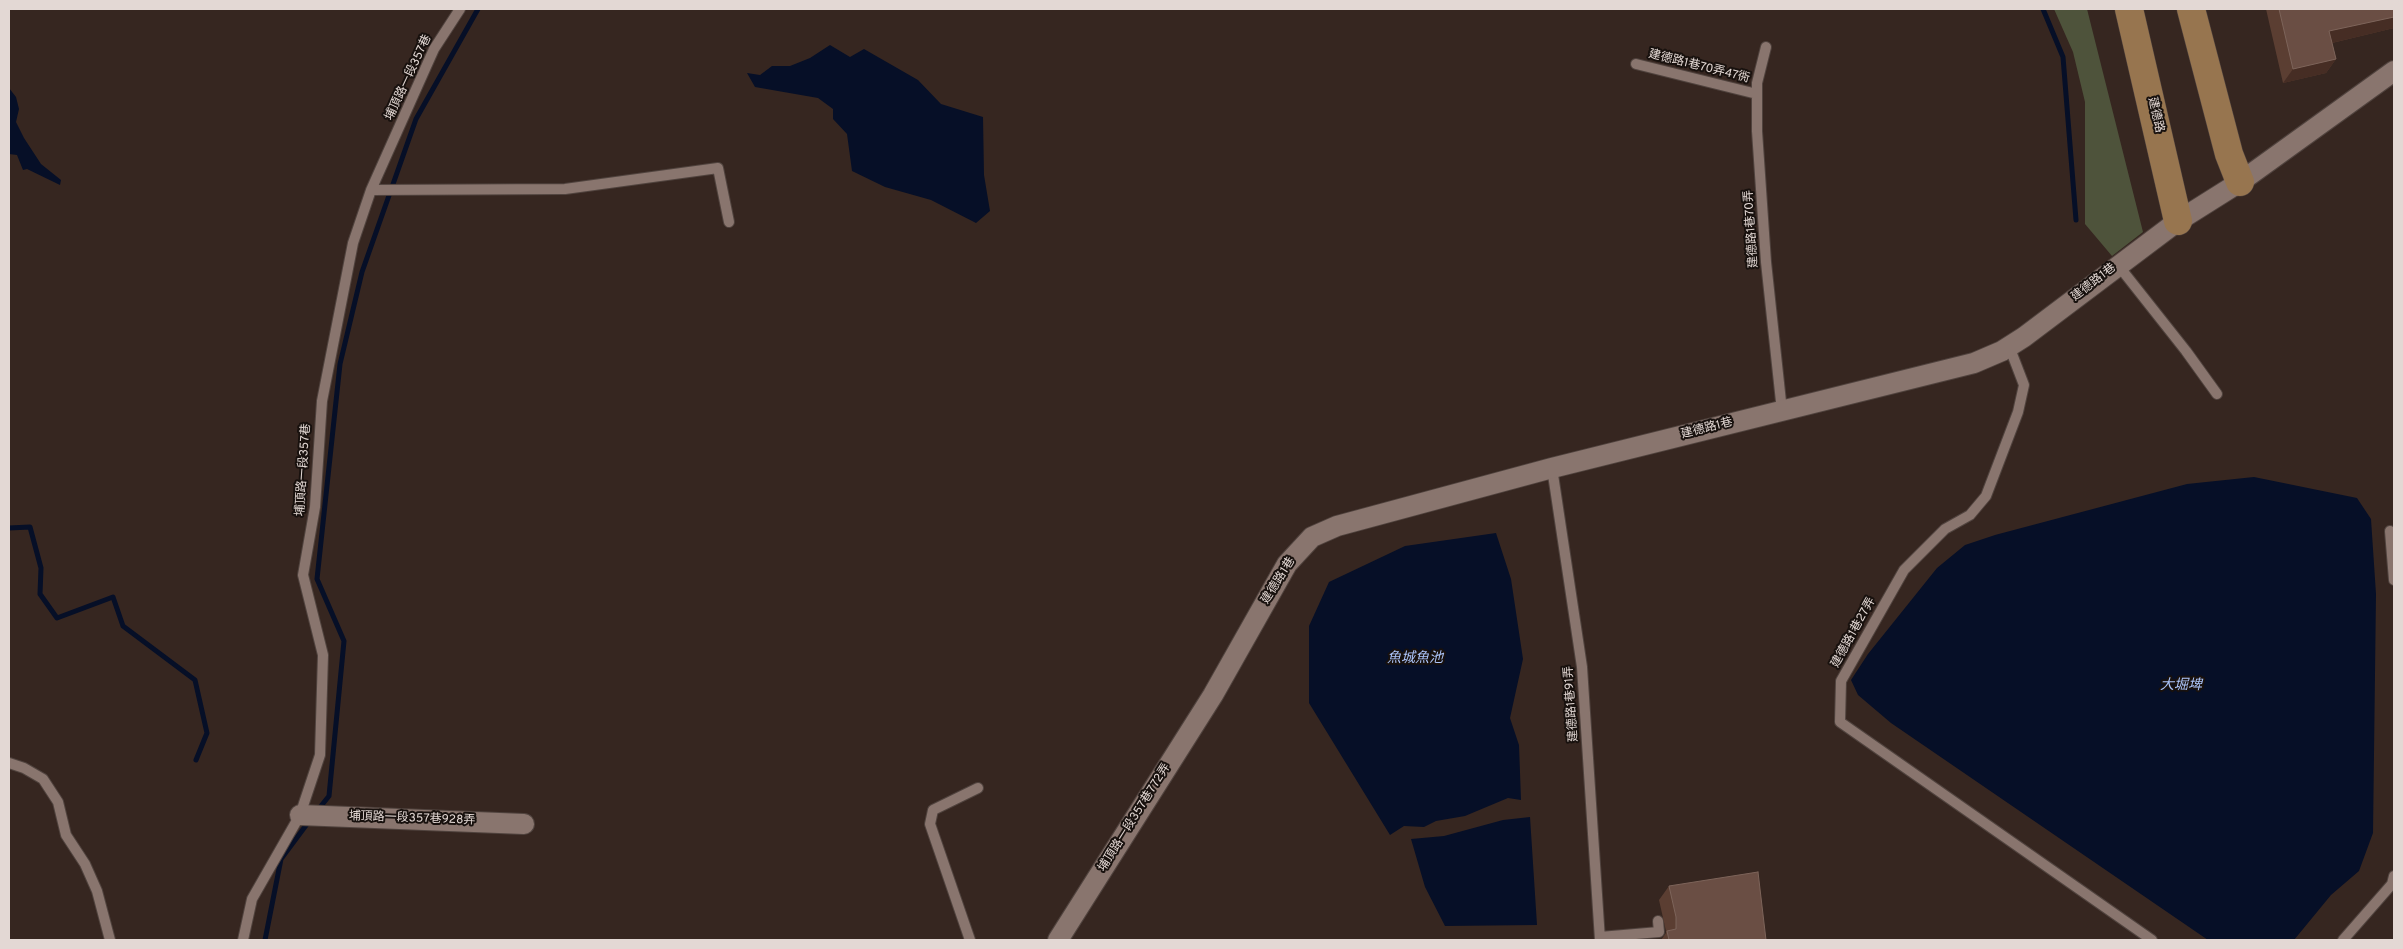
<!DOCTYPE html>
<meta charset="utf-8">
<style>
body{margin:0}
#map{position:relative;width:2403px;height:949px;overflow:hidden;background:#362620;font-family:Overpass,sans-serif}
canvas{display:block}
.frame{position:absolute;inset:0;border:10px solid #e3d8d4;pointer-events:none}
</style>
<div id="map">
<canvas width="2403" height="949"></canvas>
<div class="frame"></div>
</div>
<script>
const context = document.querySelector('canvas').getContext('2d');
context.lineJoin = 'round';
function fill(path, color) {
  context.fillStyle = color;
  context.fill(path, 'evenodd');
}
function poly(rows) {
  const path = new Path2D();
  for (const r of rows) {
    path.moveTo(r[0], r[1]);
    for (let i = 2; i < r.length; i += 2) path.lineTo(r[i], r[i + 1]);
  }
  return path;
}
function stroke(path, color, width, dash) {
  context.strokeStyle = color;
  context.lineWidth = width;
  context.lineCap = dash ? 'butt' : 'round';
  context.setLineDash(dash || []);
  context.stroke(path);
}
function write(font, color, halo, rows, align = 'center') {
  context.font = font + ' Overpass,"Noto Sans TC",sans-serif';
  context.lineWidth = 4;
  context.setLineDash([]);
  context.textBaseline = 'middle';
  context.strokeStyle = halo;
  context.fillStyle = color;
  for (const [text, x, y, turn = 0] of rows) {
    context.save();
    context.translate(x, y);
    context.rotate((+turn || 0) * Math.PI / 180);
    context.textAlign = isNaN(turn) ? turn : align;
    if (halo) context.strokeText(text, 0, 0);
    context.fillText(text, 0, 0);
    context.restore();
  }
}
fill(poly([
 [2054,9,2087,9,2143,232,2112,256,2085,224,2085,102,2073,52]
]), '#4e533b');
fill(poly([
 [830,45,850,57,864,49,918,80,941,104,983,117,984,175,990,211,976,223,931,200,885,187,852,171,847,134,833,119,833,109,818,98,755,87,747,73,760,75,772,66,790,66,810,58],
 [9,88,16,97,19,109,16,122,24,138,41,164,61,180,60,185,27,169,23,170,17,155,9,154],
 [2254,477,2357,498,2371,519,2376,594,2373,833,2359,871,2331,895,2294,940,2208,940,1891,723,1858,695,1851,680,1868,654,1937,568,1965,545,1995,535,2187,484],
 [1496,533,1511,579,1523,659,1510,718,1519,745,1521,800,1508,798,1465,816,1436,821,1424,827,1404,826,1390,835,1309,703,1309,626,1329,582,1405,546],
 [1530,817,1537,925,1445,926,1425,887,1411,839,1444,836,1503,820]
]), '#060f27');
stroke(poly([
 [2043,9,2063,57,2076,220],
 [9,528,30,527,41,568,40,594,57,618,113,597,123,626,195,680,207,733,196,760],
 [317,811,329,796,344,641,317,579,340,364,362,272,416,119,478,9],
 [265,940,281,859,310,820]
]), '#060f27', 5);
const lane = poly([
 [1766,47,1757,83,1757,131,1766,262,1782,411],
 [1636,64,1757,94],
 [371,190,565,189,718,168,729,222],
 [2118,265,2186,351,2217,394],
 [2009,346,2024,385,2018,412,1986,496,1970,515,1945,529,1904,570,1841,681,1840,722,2152,940],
 [1552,468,1582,667,1600,940],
 [2390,531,2394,580],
 [9,763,24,768,43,779,58,802,66,835,85,864,97,891,110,940],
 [1600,937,1659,932,1658,921],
 [243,940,252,899,300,815,320,755,323,655,303,575,315,507,322,401,353,243,371,190,417,87,434,49,460,9],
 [970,940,930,824,933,810,978,788],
 [2343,940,2392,884,2394,876]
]);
const street = poly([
 [300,815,524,824],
 [1058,940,1213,695,1287,564,1312,537,1337,526,1552,468,1974,363,2002,351,2024,337,2178,221,2240,182,2394,71]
]);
const secondary = poly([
 [2129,9,2178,221],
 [2191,9,2229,154,2240,182]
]);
stroke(lane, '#50433e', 12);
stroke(street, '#50433e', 22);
stroke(secondary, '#50433e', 29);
stroke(lane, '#89756e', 10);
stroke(street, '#89756e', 20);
stroke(secondary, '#97754f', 28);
fill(poly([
 [2266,9,2394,9,2394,28,2332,43,2336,59,2326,73,2283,83],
 [1669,886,1766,940,1661,940,1666,933,1666,931,1659,900]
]), '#5b3e32');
fill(poly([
 [2394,17,2394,28,2319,46,2329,31],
 [2336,59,2326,73,2283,83,2293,69]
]), '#462d24');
const building = poly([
 [2279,9,2394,9,2394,17,2329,31,2336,59,2293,69,2279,9],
 [1758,872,1766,940,1669,940,1667,931,1676,929,1676,917,1669,886,1758,872]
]);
fill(building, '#6a4e44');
stroke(building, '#7d645a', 1);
write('12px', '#e3d8d4', '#18110e', [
 ["建德路1巷70弄47衖",1699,67,14],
 ["埔頂路一段357巷",409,78,-65],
 ["建德路",2155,115,77],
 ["建德路1巷70弄",1752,229,-94],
 ["建德路1巷",2094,283,-38],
 ["建德路1巷",1707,429,-14],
 ["埔頂路一段357巷",304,470,-86],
 ["建德路1巷",1279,581,-58],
 ["建德路1巷27弄",1854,633,-61],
 ["建德路1巷91弄",1572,704,-94],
 ["埔頂路一段357巷772弄",1135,818,-58],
 ["埔頂路一段357巷928弄",412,819,2]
]);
write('italic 14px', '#acc5fa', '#18110e', [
 ["魚城魚池",1415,659],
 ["大堀埤",2181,686]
]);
</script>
